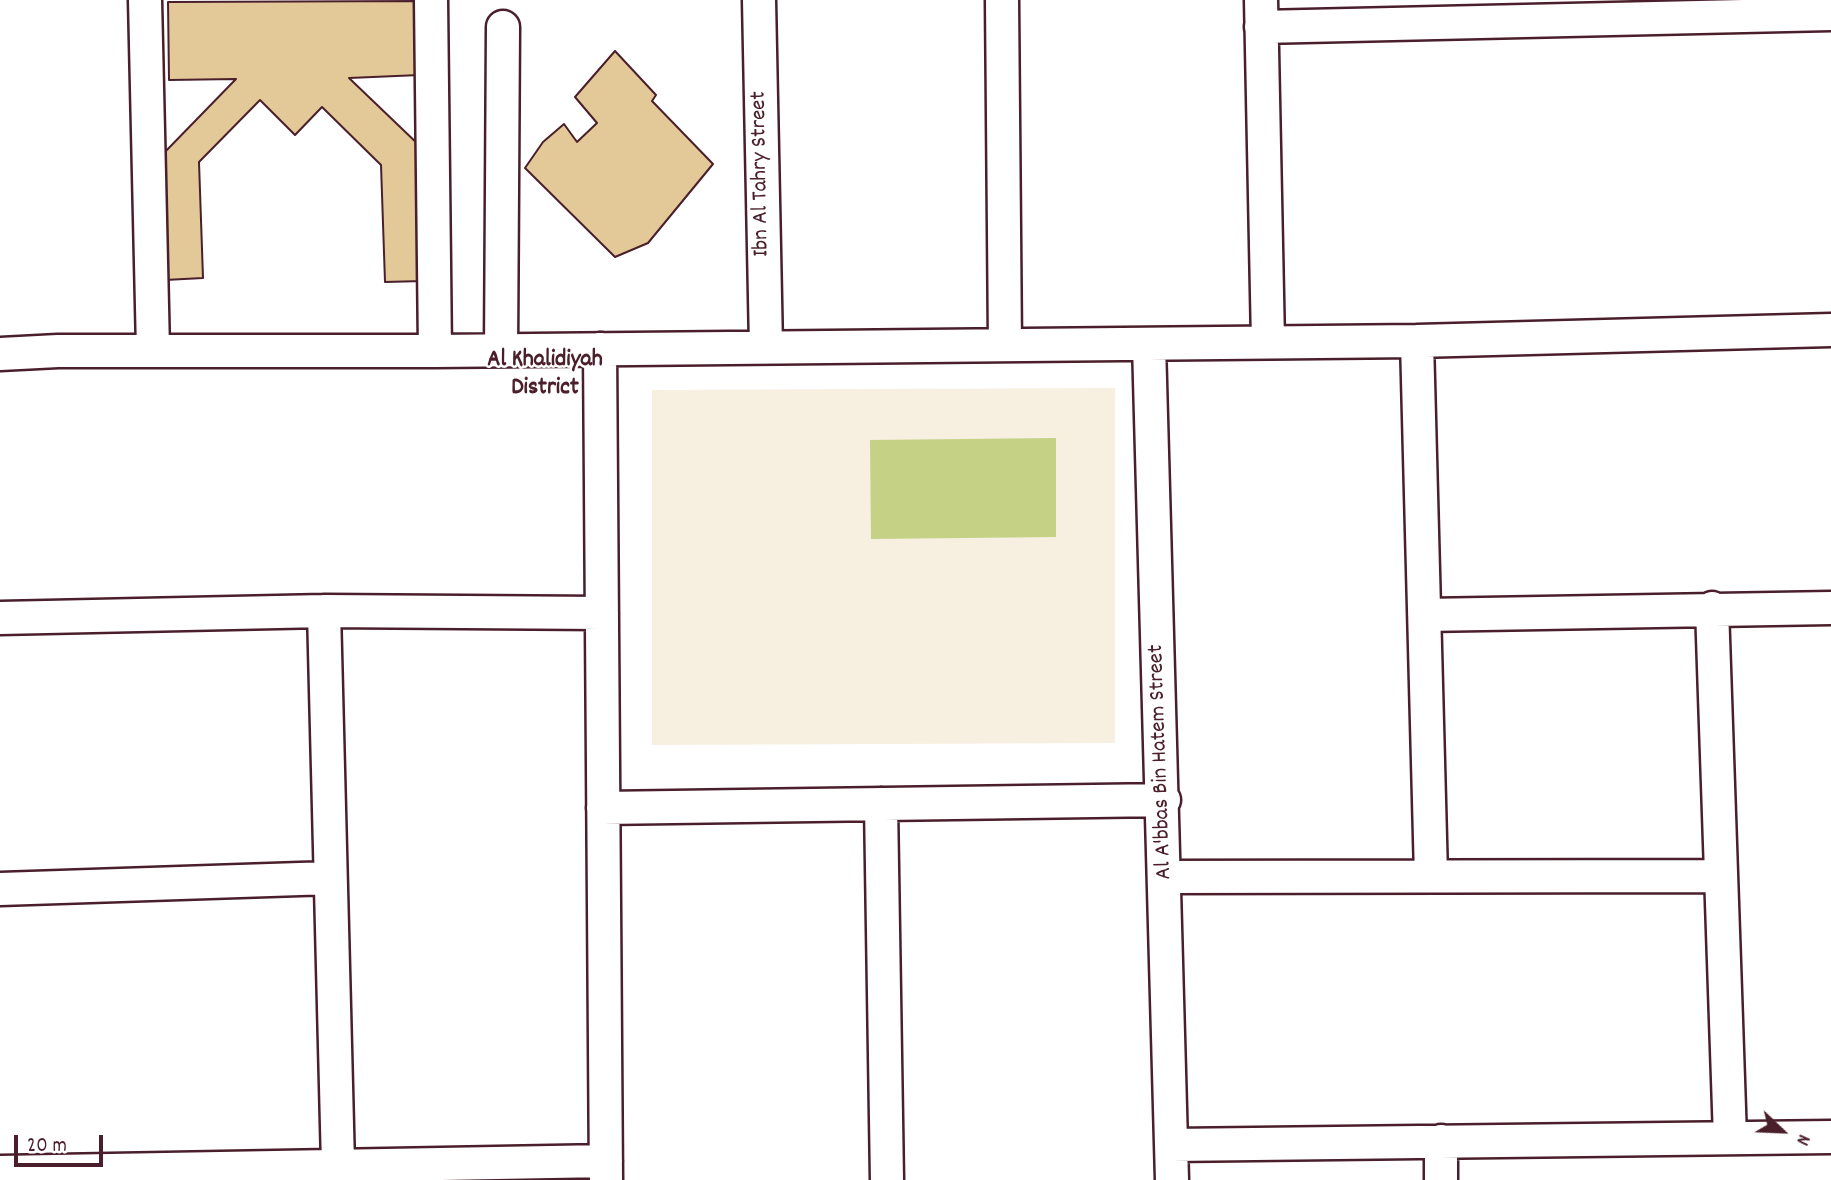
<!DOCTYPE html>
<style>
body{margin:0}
#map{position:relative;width:1831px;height:1180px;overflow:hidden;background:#fff;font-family:Dekko,sans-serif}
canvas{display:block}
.north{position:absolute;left:1747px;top:1096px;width:70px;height:70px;-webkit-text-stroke:5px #fff;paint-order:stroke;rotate:113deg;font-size:19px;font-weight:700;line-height:28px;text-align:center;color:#4a1f2b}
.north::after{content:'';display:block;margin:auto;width:24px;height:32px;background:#4a1f2b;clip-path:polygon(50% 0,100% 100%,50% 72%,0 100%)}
.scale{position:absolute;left:14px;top:1135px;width:89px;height:32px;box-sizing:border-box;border:4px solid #4a1f2b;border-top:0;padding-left:9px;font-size:21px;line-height:24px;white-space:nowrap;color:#4a1f2b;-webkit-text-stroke:5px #fff;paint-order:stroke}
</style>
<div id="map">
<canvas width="1831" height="1180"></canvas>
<div class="north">N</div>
<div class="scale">20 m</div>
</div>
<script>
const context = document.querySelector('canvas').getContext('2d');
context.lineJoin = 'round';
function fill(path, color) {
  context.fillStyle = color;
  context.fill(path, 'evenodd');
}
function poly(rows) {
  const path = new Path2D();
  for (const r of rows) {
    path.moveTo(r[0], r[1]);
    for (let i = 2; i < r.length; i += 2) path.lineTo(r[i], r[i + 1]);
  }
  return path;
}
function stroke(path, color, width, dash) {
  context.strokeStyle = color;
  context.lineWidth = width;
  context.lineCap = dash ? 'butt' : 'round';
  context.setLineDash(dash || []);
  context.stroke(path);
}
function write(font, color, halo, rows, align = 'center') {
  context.font = font + ' Dekko,sans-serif';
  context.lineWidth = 5;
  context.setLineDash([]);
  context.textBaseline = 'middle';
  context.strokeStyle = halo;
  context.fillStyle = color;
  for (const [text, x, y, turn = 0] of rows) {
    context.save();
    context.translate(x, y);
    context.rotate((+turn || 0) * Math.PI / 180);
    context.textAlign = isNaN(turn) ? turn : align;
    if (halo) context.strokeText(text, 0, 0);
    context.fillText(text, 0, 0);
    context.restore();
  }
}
fill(poly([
 [1115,388,1115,743,652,745,652,390]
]), '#f7efe0');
fill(poly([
 [1056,438,1056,537,871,539,870,440]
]), '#c5d185');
const building = poly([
 [420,1,420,75,349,78,421,147,423,281,385,282,381,165,322,107,295,135,260,100,199,162,203,278,165,280,162,155,236,79,169,80,168,2,420,1],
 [615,51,656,95,652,101,713,164,648,243,615,257,525,168,543,142,564,124,577,142,597,123,575,97,615,51]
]);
fill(building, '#e3c998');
stroke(building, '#4a1f2b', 2);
const minor = poly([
 [145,0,153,350],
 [431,0,435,351],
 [759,0,766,347],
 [1002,0,1005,345],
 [1261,0,1268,342],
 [1261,27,1831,14],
 [1417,341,1431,876],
 [1149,344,1172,1180],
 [600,349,606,1180],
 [501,350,503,27],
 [0,354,58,351,435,351,1417,341,1831,330],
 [1712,608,1730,1138],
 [324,611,338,1165],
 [1425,615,1831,608],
 [0,618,324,611,602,613],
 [881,804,887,1180],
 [603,808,1164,800],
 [1166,877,1721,876],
 [0,889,330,878],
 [1441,1141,1441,1180],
 [1172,1145,1831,1137],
 [0,1172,606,1161]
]);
stroke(minor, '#4a1f2b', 37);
stroke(minor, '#fff', 32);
write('23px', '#4a1f2b', '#fff', [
 ["Ibn Al Tahry Street",762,174,-91],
 ["Al A'bbas Bin Hatem Street",1162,762,-92]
]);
write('bold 24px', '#4a1f2b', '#fff', [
 ["Al Khalidiyah",545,362],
 ["District",545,390]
]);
</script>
